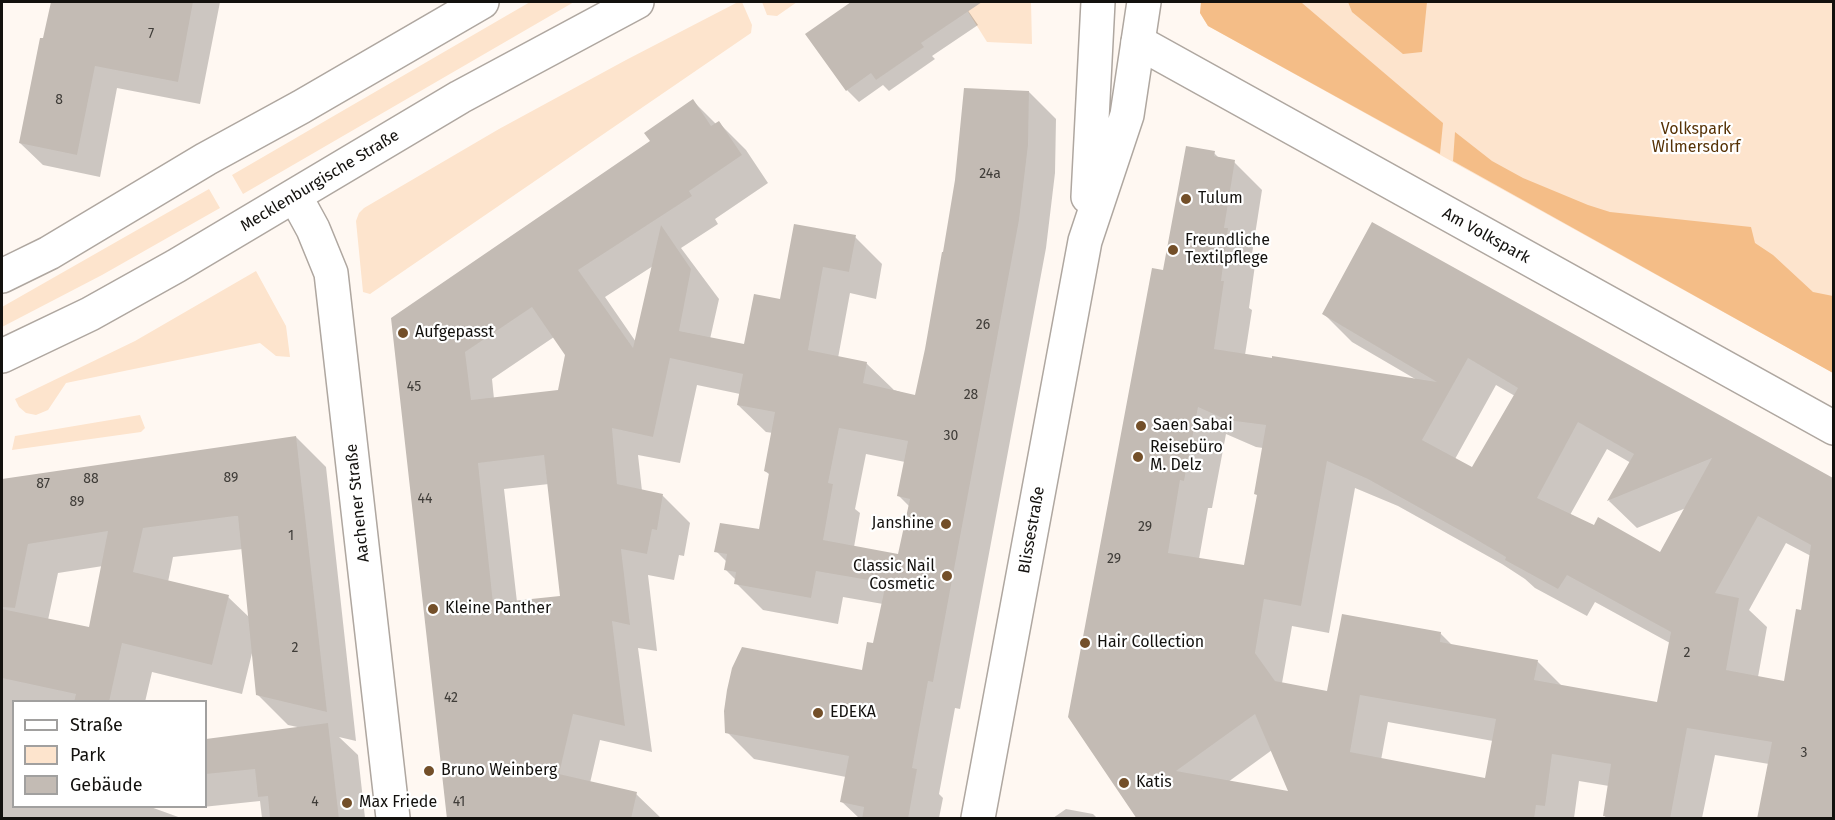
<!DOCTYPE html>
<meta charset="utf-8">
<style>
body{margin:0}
#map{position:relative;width:1835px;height:820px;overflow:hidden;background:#fff8f2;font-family:"Fira Sans",sans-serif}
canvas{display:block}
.frame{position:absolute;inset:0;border:3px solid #13110e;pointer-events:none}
.legend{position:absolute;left:12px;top:700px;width:195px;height:108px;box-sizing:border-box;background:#fff;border:2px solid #a1a09f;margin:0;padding:8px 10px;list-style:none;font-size:18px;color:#13110e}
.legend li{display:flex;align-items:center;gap:12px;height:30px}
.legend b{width:30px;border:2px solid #a1a09f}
</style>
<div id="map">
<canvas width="1835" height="820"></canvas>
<div class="frame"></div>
<ul class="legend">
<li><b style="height:8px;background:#fff"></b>Straße</li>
<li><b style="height:16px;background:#fde4cd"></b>Park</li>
<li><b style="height:16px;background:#c3bbb4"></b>Gebäude</li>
</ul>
</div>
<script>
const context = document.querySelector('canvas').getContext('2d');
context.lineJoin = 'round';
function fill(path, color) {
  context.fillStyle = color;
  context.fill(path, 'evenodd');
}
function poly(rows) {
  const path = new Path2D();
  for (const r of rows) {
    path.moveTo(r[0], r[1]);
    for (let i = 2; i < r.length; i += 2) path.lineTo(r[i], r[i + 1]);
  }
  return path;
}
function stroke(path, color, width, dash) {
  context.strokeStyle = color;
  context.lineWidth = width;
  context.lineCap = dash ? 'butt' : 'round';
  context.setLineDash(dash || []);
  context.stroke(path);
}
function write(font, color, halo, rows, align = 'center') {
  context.font = font + ' "Fira Sans",sans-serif';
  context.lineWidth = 4.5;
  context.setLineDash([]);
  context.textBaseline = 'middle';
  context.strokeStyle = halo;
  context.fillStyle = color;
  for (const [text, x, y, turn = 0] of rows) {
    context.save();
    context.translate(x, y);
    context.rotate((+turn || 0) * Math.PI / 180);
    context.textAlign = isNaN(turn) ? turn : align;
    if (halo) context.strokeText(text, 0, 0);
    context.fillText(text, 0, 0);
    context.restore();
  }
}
fill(poly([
 [530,2,574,2,243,194,232,175],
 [738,2,742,2,752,25,751,33,370,294,363,292,356,221,359,213,364,208,499,129,626,60],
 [762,2,797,2,777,16,767,15],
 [962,2,1031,2,1032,44,987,42],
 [1201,2,1833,2,1833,373,1208,26,1200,13],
 [209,189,220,208,102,275,2,327,2,307],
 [256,271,286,326,290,357,276,356,260,343,66,383,48,410,36,415,26,413,19,407,15,399,135,341],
 [140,415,145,428,141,432,12,450,15,436]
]), '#fde4cd');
fill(poly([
 [1201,2,1294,2,1302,3,1443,123,1440,154,1208,26,1200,13],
 [1348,2,1427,2,1422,52,1403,54,1352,12],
 [1455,132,1492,161,1523,178,1588,205,1610,212,1751,227,1755,243,1773,255,1813,292,1833,296,1833,373,1453,161]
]), '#f4bd87');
fill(poly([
 [52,2,220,2,200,104,117,88,100,177,43,165,20,143],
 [854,2,962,2,978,25,932,56,935,59,889,91,883,85,859,102,847,90,808,34],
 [1029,92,1056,119,1055,173,1046,248,960,709,955,708,939,794,943,798,939,818,859,818,841,801,846,777,754,759,727,732,863,671,874,645,883,604,843,597,838,624,763,610,736,583,736,580,725,569,727,562,716,551,760,531,770,475,765,471,773,433,766,432,738,405,740,394,697,385,680,463,638,455,642,491,663,496,690,523,684,556,679,555,674,580,648,575,657,651,638,648,652,752,600,740,590,783,636,794,661,818,449,818,393,318,652,142,693,101,716,124,719,123,746,150,768,183,715,219,718,224,681,248,719,299,710,339,746,346,781,301,855,237,882,264,876,299,850,293,838,358,866,363,894,390,916,397],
 [653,266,636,342,605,297],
 [554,337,566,354,559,391,494,399,492,379],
 [866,454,905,462,899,496,909,506,900,556,854,547,860,513,855,509],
 [549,484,561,597,517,602,504,489],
 [1214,153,1220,159,1234,162,1262,190,1252,254,1256,258,1249,308,1252,310,1245,355,1417,380,1352,342,1324,314,1373,225,1834,481,1834,818,1759,818,1769,764,1715,755,1702,818,1605,818,1609,786,1579,781,1574,818,1139,818,1164,272],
 [1496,385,1515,396,1472,469,1455,459],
 [1226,434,1256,447,1263,448,1258,496,1245,567,1199,559,1208,508,1212,508],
 [1607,449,1631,463,1609,501,1637,528,1686,508,1660,554,1570,515],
 [1355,488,1398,506,1502,564,1525,579,1535,588,1587,616,1595,602,1670,643,1658,703,1563,687,1537,661,1453,646,1441,634,1329,692,1282,683,1292,626,1329,633],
 [1786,543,1811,556,1802,611,1786,682,1758,677,1767,627,1749,610],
 [1388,722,1493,741,1486,779,1381,760],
 [1272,750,1290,793,1228,782],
 [296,437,326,467,356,741,339,737,358,755,365,818,262,818,260,801,193,808,192,806,206,806,206,741,302,728,288,725,258,695,253,649,242,694,152,672,145,702,14,702,14,806,148,806,181,818,2,818,2,480],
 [243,549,250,618,228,597,168,582,173,557],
 [103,566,90,629,48,620,58,573],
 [1066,809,1093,814,1097,818,1053,818]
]), '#0003');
fill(poly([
 [51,2,193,2,178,82,95,66,77,155,19,143,40,38,43,38],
 [851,2,982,2,921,43,924,47,876,80,871,73,846,91,805,34],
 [964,88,1029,91,1028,145,1019,220,933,682,928,681,912,768,917,769,908,819,862,819,864,807,840,802,849,756,725,733,724,711,727,690,732,668,742,647,862,670,867,642,873,643,886,583,816,571,811,598,734,584,736,572,724,570,727,554,714,552,720,523,759,529,769,473,764,471,775,412,737,405,743,374,670,358,653,437,612,428,617,484,663,494,657,530,652,529,647,554,621,549,630,625,612,621,625,726,573,714,559,774,637,792,631,819,447,819,391,318,650,141,644,133,693,99,711,126,719,121,742,155,689,191,692,196,578,270,633,348,661,225,691,269,679,331,744,344,754,294,780,299,794,224,856,235,849,272,823,267,808,350,867,362,863,383,915,395,925,349,942,252,943,252,955,180],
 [532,307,565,355,558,390,471,400,465,352],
 [839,428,908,441,897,496,910,499,898,554,823,540,833,484,828,483],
 [544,455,560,596,493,603,478,463],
 [1186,146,1215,151,1214,156,1235,160,1224,228,1228,228,1221,281,1224,281,1214,349,1272,358,1272,356,1437,382,1322,314,1372,222,1833,478,1833,819,1757,819,1772,742,1687,728,1670,819,1610,819,1610,817,1603,816,1611,764,1552,754,1545,806,1536,805,1534,819,1137,819,1068,717,1152,268,1163,270],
 [1468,358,1518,388,1472,467,1422,440],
 [1198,407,1227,420,1266,425,1254,494,1257,495,1244,565,1168,553,1180,480,1184,481],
 [1578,422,1634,454,1607,501,1712,458,1660,552,1598,517,1594,525,1537,498],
 [1327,461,1368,479,1472,537,1506,557,1505,560,1558,589,1567,575,1671,632,1657,702,1534,680,1538,660,1440,642,1441,632,1342,614,1327,691,1275,681,1255,653,1264,599,1301,606],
 [1758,516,1811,545,1801,610,1796,609,1784,681,1726,670,1739,598,1715,593],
 [1360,695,1496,719,1485,778,1350,752],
 [1255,714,1288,791,1176,771],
 [296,436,327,712,256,695,238,516,235,516,143,528,133,572,229,595,212,665,122,643,109,702,74,702,76,694,2,678,2,609,89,627,108,531,28,544,15,608,2,607,2,479],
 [328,723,339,819,270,819,268,796,258,797,255,769,206,774,206,739]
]), '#c3bbb4');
const minor = poly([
 [1138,42,1834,428],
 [295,196,313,229,331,273,393,818]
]);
const secondary = poly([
 [1088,197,1098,2],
 [2,276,49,253,206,159,301,107,482,2],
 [2,356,90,314,176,266,460,97,637,2],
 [978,818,1085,241,1127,115,1144,2]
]);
stroke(minor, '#afa7a0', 36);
stroke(secondary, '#afa7a0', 36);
stroke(minor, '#fff', 33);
stroke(secondary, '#fff', 33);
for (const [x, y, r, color] of [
 [1186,199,6,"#734f29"],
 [1173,250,6,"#734f29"],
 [403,333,6,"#734f29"],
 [1141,426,6,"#734f29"],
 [1138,457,6,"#734f29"],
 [946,524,6,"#734f29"],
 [947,576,6,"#734f29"],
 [433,609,6,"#734f29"],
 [1085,643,6,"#734f29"],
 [818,713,6,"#734f29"],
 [429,771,6,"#734f29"],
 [1124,783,6,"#734f29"],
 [347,803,6,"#734f29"]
]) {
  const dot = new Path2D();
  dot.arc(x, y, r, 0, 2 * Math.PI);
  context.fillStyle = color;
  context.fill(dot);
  stroke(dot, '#fff', 2);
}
write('14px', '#3f3c38', null, [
 ["7",151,34],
 ["8",59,100],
 ["24a",990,174],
 ["26",983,325],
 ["45",414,387],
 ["28",971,395],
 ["30",951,436],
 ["89",231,478],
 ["88",91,479],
 ["87",43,484],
 ["44",425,499],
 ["89",77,502],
 ["29",1145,527],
 ["1",291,536],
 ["29",1114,559],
 ["2",295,648],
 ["2",1687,653],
 ["42",451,698],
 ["3",1804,753],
 ["4",315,802],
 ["41",459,802]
]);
write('16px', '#563206', '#fff', [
 ["Volkspark",1696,130],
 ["Wilmersdorf",1696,148]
]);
write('16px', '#13110e', '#fff', [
 ["Mecklenburgische Straße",320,181,-31],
 ["Am Volkspark",1486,236,29],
 ["Aachener Straße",358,503,-96],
 ["Blissestraße",1032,530,-80]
]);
write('16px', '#13110e', '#fff', [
 ["Tulum",1198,199],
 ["Freundliche",1185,241],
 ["Textilpflege",1185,259],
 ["Aufgepasst",415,333],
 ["Saen Sabai",1153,426],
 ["Reisebüro",1150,448],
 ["M. Delz",1150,466],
 ["Janshine",934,524,"right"],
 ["Classic Nail",935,567,"right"],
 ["Cosmetic",935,585,"right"],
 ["Kleine Panther",445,609],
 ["Hair Collection",1097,643],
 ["EDEKA",830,713],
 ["Bruno Weinberg",441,771],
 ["Katis",1136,783],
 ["Max Friede",359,803]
], 'left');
</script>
